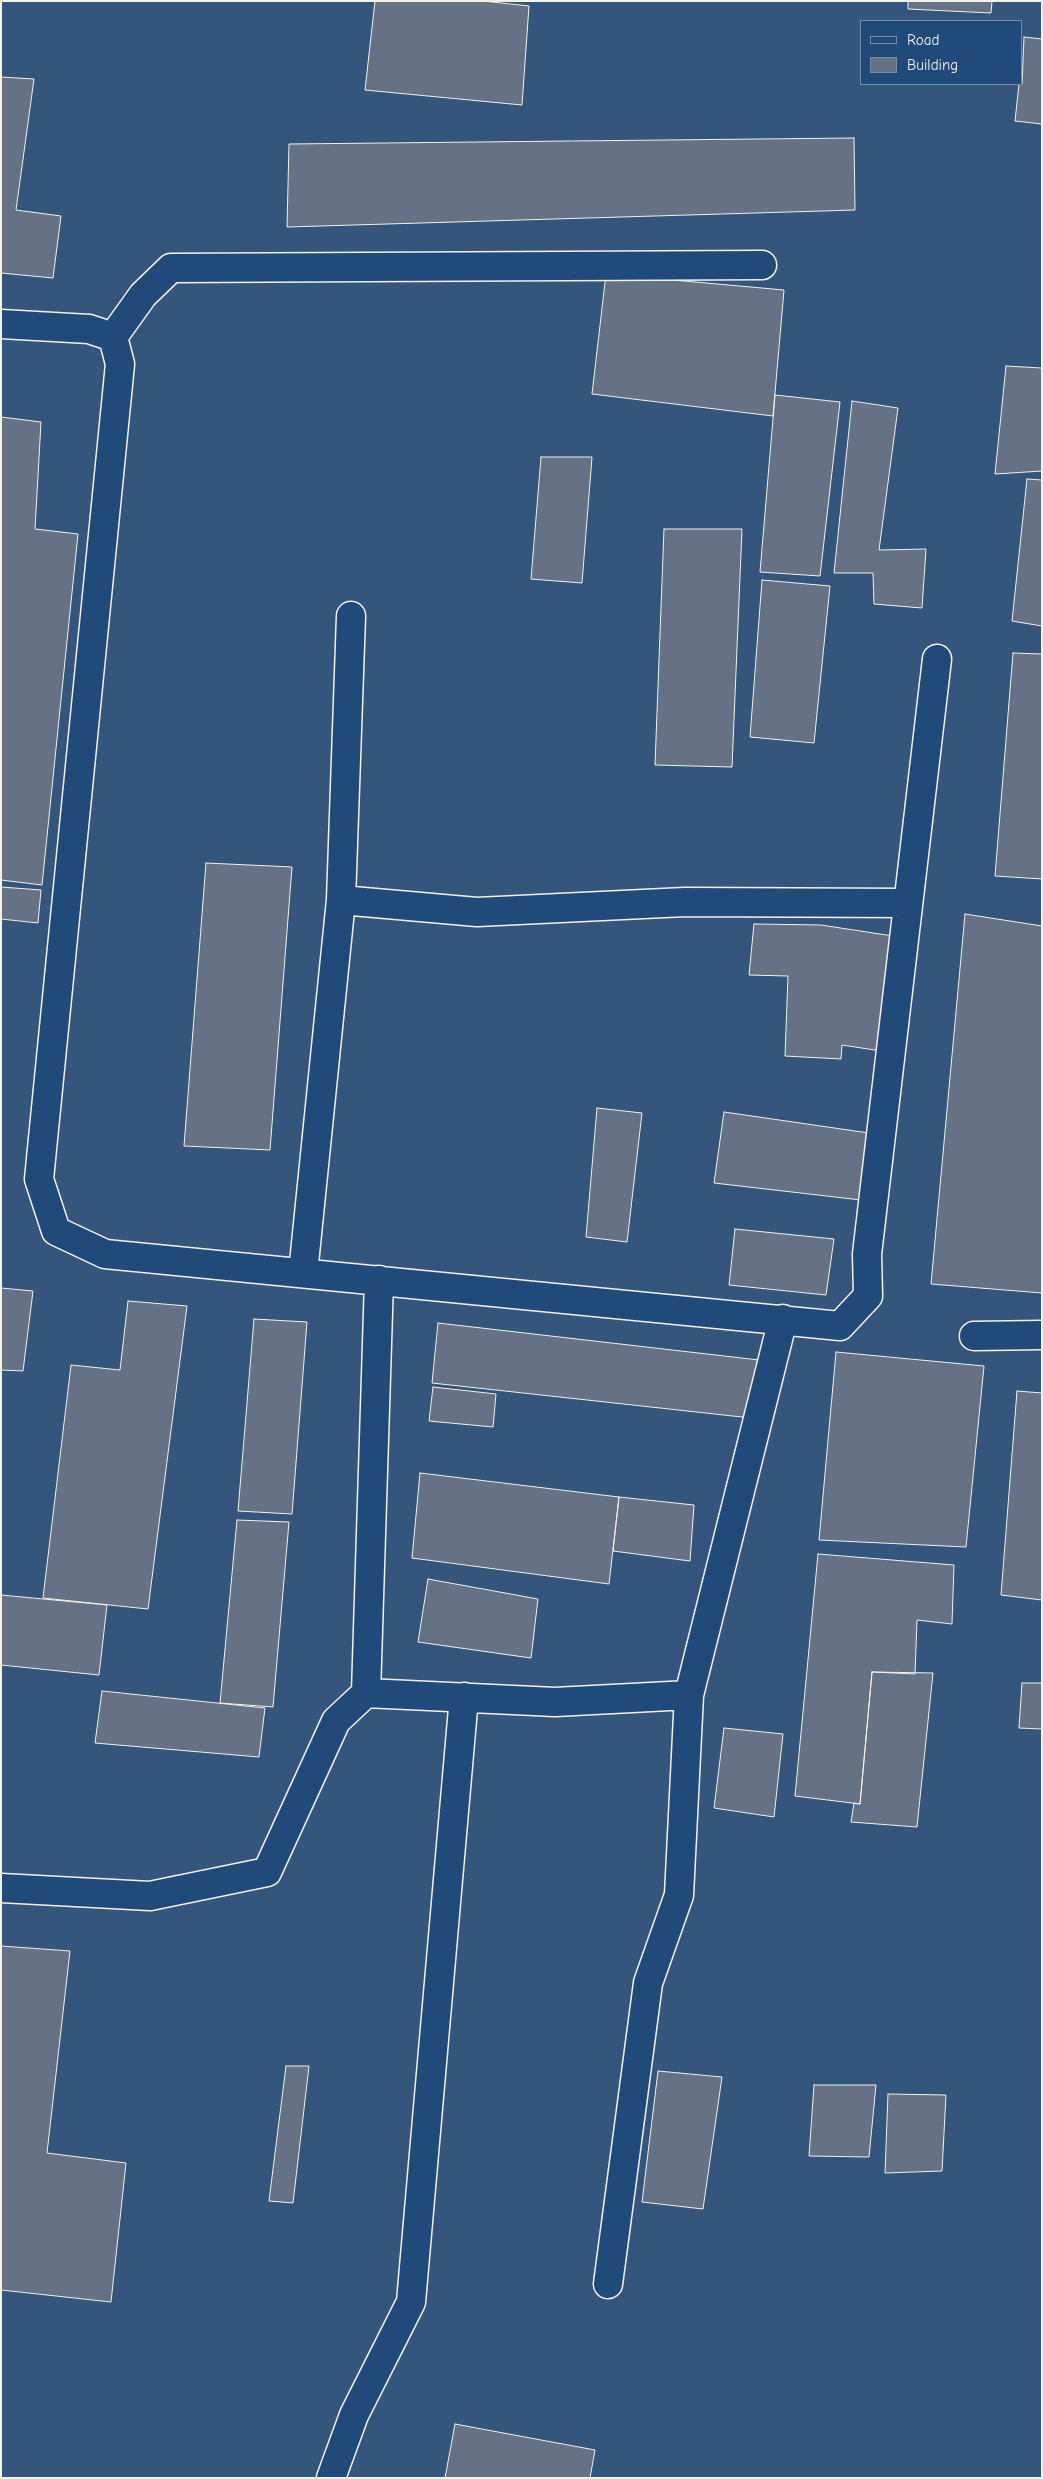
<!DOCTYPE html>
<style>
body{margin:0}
#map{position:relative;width:1043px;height:2479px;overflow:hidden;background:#34567d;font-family:"Comic Neue",sans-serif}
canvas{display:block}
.frame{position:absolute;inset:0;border:2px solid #f4f1e8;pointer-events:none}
.legend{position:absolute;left:860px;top:20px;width:162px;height:65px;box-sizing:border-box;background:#1f4a7a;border:1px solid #748da6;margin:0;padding:6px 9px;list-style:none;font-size:15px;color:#f4f1e8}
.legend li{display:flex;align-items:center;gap:10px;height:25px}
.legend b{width:25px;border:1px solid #748da6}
</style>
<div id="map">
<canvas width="1043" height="2479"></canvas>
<div class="frame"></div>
<ul class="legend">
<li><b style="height:6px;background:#1f4a7a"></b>Road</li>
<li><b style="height:14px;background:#657184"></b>Building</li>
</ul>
</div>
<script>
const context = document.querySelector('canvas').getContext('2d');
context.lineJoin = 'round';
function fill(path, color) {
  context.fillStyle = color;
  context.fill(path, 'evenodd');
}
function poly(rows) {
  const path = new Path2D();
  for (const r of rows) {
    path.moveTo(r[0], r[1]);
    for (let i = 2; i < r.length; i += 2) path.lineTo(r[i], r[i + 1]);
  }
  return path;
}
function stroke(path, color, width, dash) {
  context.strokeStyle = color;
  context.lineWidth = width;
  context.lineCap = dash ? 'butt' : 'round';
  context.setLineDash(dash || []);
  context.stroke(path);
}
const building = poly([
 [375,1,483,1,529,6,522,105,365,90,375,1],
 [908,1,992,1,991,13,908,9,908,1],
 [1024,37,1042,39,1042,124,1015,121,1019,84,1022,84,1024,37],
 [1,77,34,79,16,210,61,216,53,278,1,273,1,77],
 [854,138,855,210,287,227,289,144,854,138],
 [606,274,784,290,773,416,592,394,606,274],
 [1006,366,1042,368,1042,471,995,474,1006,366],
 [775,395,840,402,820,576,760,572,775,395],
 [852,401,898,408,879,550,926,549,922,608,874,604,873,573,834,573,852,401],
 [1,417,41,422,35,529,78,534,42,885,1,880,1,417],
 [541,457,592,457,582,583,531,579,541,457],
 [1027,479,1042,480,1042,626,1012,621,1027,479],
 [664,529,742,529,732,767,655,765,664,529],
 [762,580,830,586,814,743,750,737,762,580],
 [1013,653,1042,654,1042,879,995,876,1013,653],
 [206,863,292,867,270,1150,184,1146,206,863],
 [1,887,41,890,38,923,1,919,1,887],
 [965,914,1042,926,1042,1293,931,1284,965,914],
 [754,924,821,925,893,936,881,1051,842,1045,841,1059,785,1056,788,976,749,975,754,924],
 [597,1108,642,1113,627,1242,586,1237,597,1108],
 [724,1112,869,1133,861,1200,714,1183,724,1112],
 [735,1229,834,1239,826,1295,729,1285,735,1229],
 [1,1288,33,1291,23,1371,1,1370,1,1288],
 [128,1301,187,1306,148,1609,43,1598,71,1365,120,1370,128,1301],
 [254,1319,307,1322,292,1514,238,1511,254,1319],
 [438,1323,759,1360,751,1418,432,1383,438,1323],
 [836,1352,984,1366,966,1547,819,1540,836,1352],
 [433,1387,496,1394,493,1427,429,1421,433,1387],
 [1017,1391,1042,1393,1042,1600,1001,1595,1017,1391],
 [420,1473,619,1497,609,1584,412,1558,420,1473],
 [619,1497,694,1505,690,1561,613,1551,619,1497],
 [237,1520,289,1522,273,1707,220,1703,237,1520],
 [818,1554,954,1565,952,1624,917,1620,915,1674,872,1672,860,1804,795,1796,818,1554],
 [428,1579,538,1599,531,1658,418,1642,428,1579],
 [1,1595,107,1605,99,1675,1,1665,1,1595],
 [872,1672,933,1673,917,1827,851,1822,854,1803,860,1804,872,1672],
 [1022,1683,1042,1683,1042,1729,1019,1728,1022,1683],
 [102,1691,265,1708,259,1757,95,1743,102,1691],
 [724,1728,783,1734,774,1817,714,1808,724,1728],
 [1,1946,70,1951,47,2153,126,2163,111,2302,1,2290,1,1946],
 [286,2066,309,2066,293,2203,269,2201,286,2066],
 [658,2071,722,2077,703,2209,642,2202,658,2071],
 [814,2085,876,2085,869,2157,809,2156,814,2085],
 [888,2094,946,2095,942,2171,885,2173,888,2094],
 [455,2424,595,2450,590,2478,445,2478,455,2424]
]);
fill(building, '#657184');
stroke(building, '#f4f1e8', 1);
const minor = poly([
 [1,324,89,329,113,337,120,364,39,1179,56,1231,105,1254,840,1326,868,1296,867,1254,937,659],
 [113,337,143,295,171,268,762,265],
 [341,900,477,912,685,902,908,903],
 [303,1273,341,900,351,616],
 [974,1336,1042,1335],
 [366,1693,379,1280],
 [1,1888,150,1896,267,1872,336,1721,366,1693,555,1702,689,1695],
 [608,2284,648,1983,679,1895,689,1695,783,1319],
 [331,2478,354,2415,411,2302,464,1697]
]);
stroke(minor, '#f4f1e8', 31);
stroke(minor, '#1f4a7a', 28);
</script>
